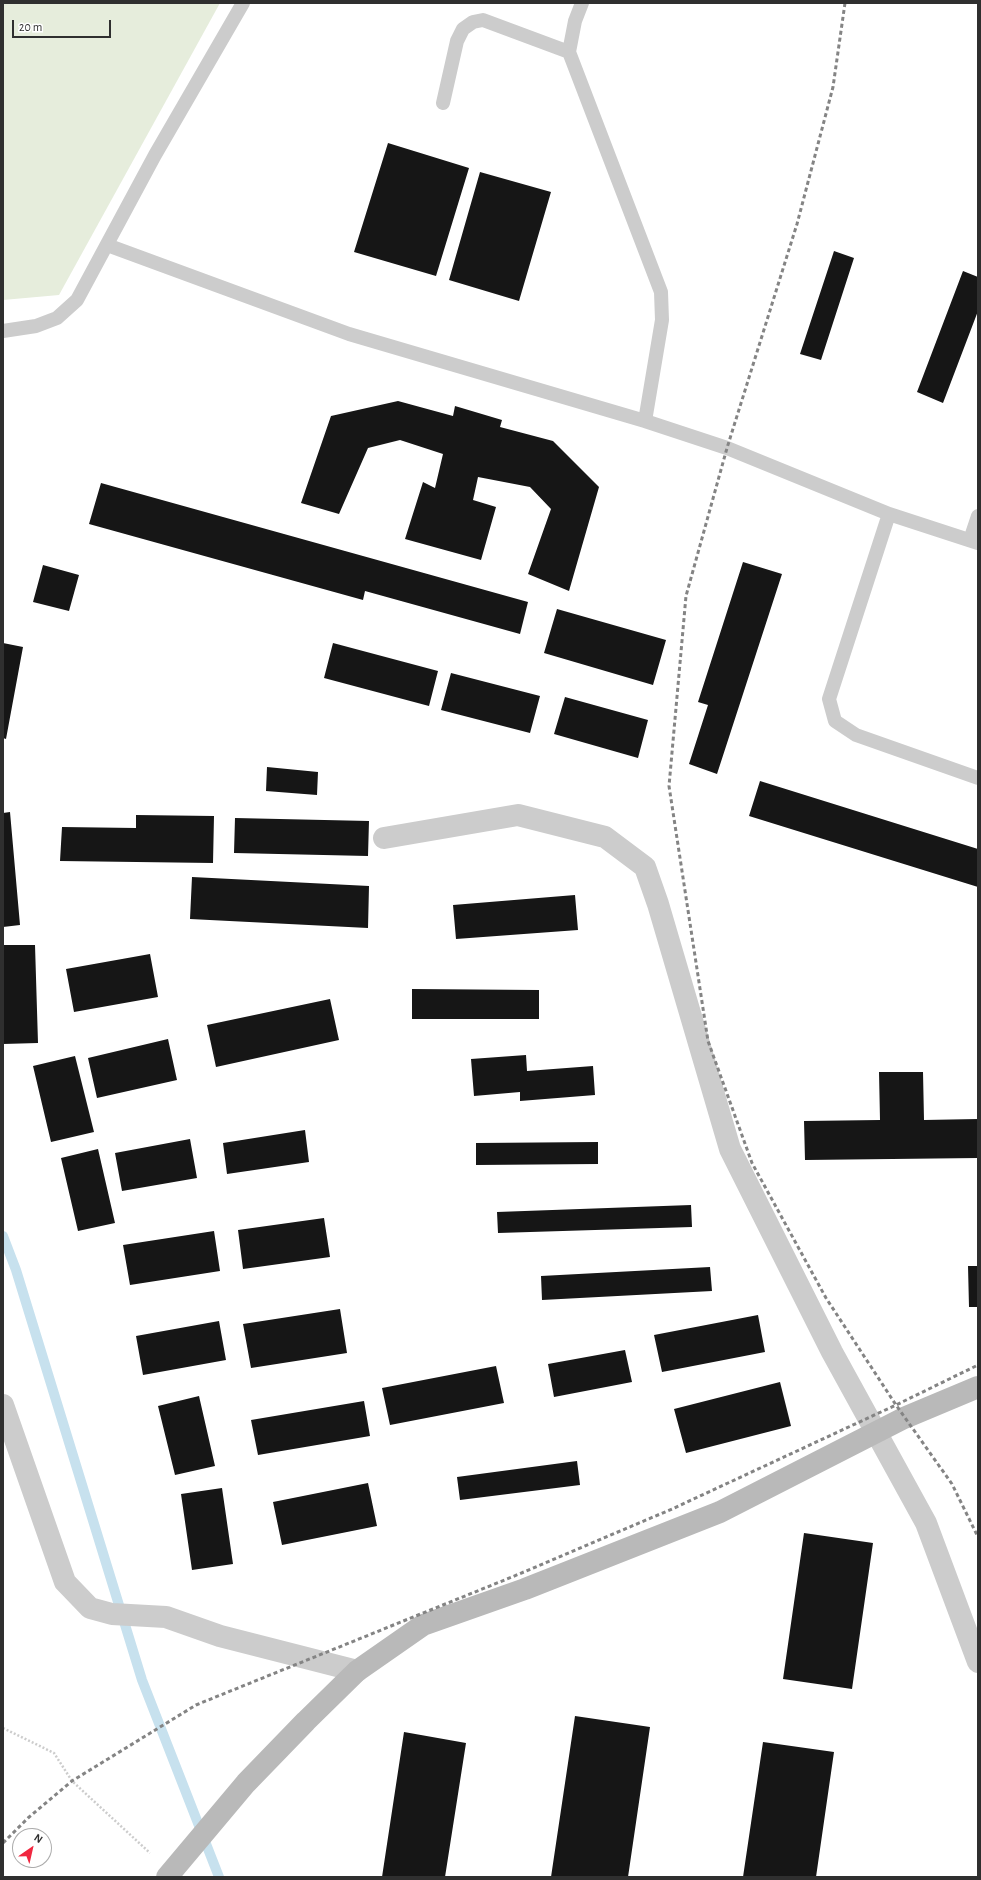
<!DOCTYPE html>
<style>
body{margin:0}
#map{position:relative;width:981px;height:1880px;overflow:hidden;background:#fff;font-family:"Alegreya Sans",sans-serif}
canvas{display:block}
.frame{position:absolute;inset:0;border:4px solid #2f2f2f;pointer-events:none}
.north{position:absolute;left:12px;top:1828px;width:40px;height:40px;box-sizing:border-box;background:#fff;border:1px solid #acacac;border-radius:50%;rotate:34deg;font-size:11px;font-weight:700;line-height:16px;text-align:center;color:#2f2f2f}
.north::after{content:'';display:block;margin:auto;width:14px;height:18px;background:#f02740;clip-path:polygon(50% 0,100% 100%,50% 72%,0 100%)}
.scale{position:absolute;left:12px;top:20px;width:99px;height:18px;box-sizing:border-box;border:2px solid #2f2f2f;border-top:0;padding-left:5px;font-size:12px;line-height:14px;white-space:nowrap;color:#2f2f2f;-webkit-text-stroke:3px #fff;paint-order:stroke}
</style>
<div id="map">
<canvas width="981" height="1880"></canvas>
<div class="frame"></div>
<div class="north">N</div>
<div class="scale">20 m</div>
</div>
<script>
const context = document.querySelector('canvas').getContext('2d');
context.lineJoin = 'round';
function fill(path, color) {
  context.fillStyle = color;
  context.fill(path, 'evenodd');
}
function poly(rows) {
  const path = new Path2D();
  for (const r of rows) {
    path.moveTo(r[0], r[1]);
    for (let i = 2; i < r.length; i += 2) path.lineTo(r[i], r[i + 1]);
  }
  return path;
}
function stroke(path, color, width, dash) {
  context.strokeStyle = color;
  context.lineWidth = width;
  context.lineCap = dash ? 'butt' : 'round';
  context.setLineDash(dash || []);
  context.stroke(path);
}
fill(poly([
 [3,3,220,3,59,295,3,300]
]), '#e6eddc');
stroke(poly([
 [3,1236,16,1270,142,1680,219,1877]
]), '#c7e1ee', 10);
fill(poly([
 [388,143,469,168,436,276,354,252],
 [480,172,551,192,519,301,449,280],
 [834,251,854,258,821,360,800,354],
 [963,271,978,277,978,311,943,403,917,392],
 [398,401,453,416,455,406,502,420,500,427,553,441,599,487,569,591,528,574,551,509,530,487,478,477,473,500,496,507,481,560,405,539,423,482,435,488,443,454,400,440,368,448,339,514,301,503,331,416],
 [101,483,528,602,520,634,365,591,363,600,89,524],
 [743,562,782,574,717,774,689,764,708,705,698,702],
 [43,565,79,575,69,611,33,602],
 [557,609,666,640,653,685,544,653],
 [3,643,23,647,6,739,3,738],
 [333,643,438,671,429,706,324,678],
 [451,673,540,696,530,733,441,710],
 [565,697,648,720,638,758,554,734],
 [267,767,318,772,317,795,266,791],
 [760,781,978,849,978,887,749,816],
 [10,812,20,925,3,927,3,813],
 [136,815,214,816,213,863,60,861,62,827,136,828],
 [235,818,369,821,368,856,234,853],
 [192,877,369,886,368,928,190,919],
 [575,895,578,930,456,939,453,905],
 [3,945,35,945,38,1043,3,1044],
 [150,954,158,997,74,1012,66,969],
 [412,989,539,990,539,1019,412,1019],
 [330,999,339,1040,216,1067,207,1025],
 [168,1039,177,1080,97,1098,88,1058],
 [526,1055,527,1071,593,1066,595,1095,520,1101,520,1092,474,1096,471,1059],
 [75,1056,94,1132,51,1142,33,1066],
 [879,1072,923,1072,924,1120,978,1119,978,1158,805,1160,804,1121,880,1120],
 [305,1130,309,1162,227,1174,223,1143],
 [190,1139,197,1178,122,1191,115,1153],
 [598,1142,598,1164,476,1165,476,1143],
 [98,1149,115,1223,78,1231,61,1158],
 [691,1205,692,1227,498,1233,497,1212],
 [324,1218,330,1257,243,1269,238,1230],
 [214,1231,220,1271,130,1285,123,1245],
 [968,1266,978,1266,978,1307,969,1307],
 [710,1267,712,1291,542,1300,541,1276],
 [340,1309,347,1353,251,1368,243,1324],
 [758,1315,765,1352,662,1372,654,1335],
 [219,1321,226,1360,143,1375,136,1336],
 [625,1350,632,1382,554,1397,548,1364],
 [496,1366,504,1403,390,1425,382,1388],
 [780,1382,791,1426,686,1453,674,1409],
 [199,1396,215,1466,175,1475,158,1406],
 [364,1401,370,1436,258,1455,251,1420],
 [577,1461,580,1485,460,1500,457,1477],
 [368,1483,377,1526,282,1545,273,1502],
 [222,1488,233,1564,192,1570,181,1494],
 [804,1533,873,1543,852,1689,783,1679],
 [575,1716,650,1727,628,1877,551,1877],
 [404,1732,466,1743,445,1877,382,1877],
 [763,1742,834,1752,816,1877,743,1877]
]), '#161616');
stroke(poly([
 [3,1728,54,1753,72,1781,150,1853]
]), '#ccc', 2.5, [2, 2]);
stroke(poly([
 [582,3,575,21,569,52,661,292,662,320,645,421],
 [443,103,457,41,463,29,473,22,483,20,569,52],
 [107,245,349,334,645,421,727,448,889,514],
 [3,331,36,326,57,318,77,300,155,155,243,3],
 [970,540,978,516],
 [978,543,889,514,829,699,835,721,856,735,978,778]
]), '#ccc', 14);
stroke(poly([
 [384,838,518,815,605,837,645,867,658,904,730,1149,832,1352,926,1523,978,1662],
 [3,1405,65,1582,90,1608,112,1614,166,1617,220,1636,357,1671]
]), '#ccc', 22);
stroke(poly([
 [167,1877,246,1783,306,1721,357,1671,423,1625,525,1589,720,1512,904,1418,978,1387]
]), '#b9b9b9', 22);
stroke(poly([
 [845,3,833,87,797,224,727,448,686,596,669,786,708,1041,752,1163,826,1298,896,1405,952,1484,978,1537],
 [3,1843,28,1818,72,1781,196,1705,512,1577,672,1509,896,1405,978,1365]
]), '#848484', 3, [4, 3]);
</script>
